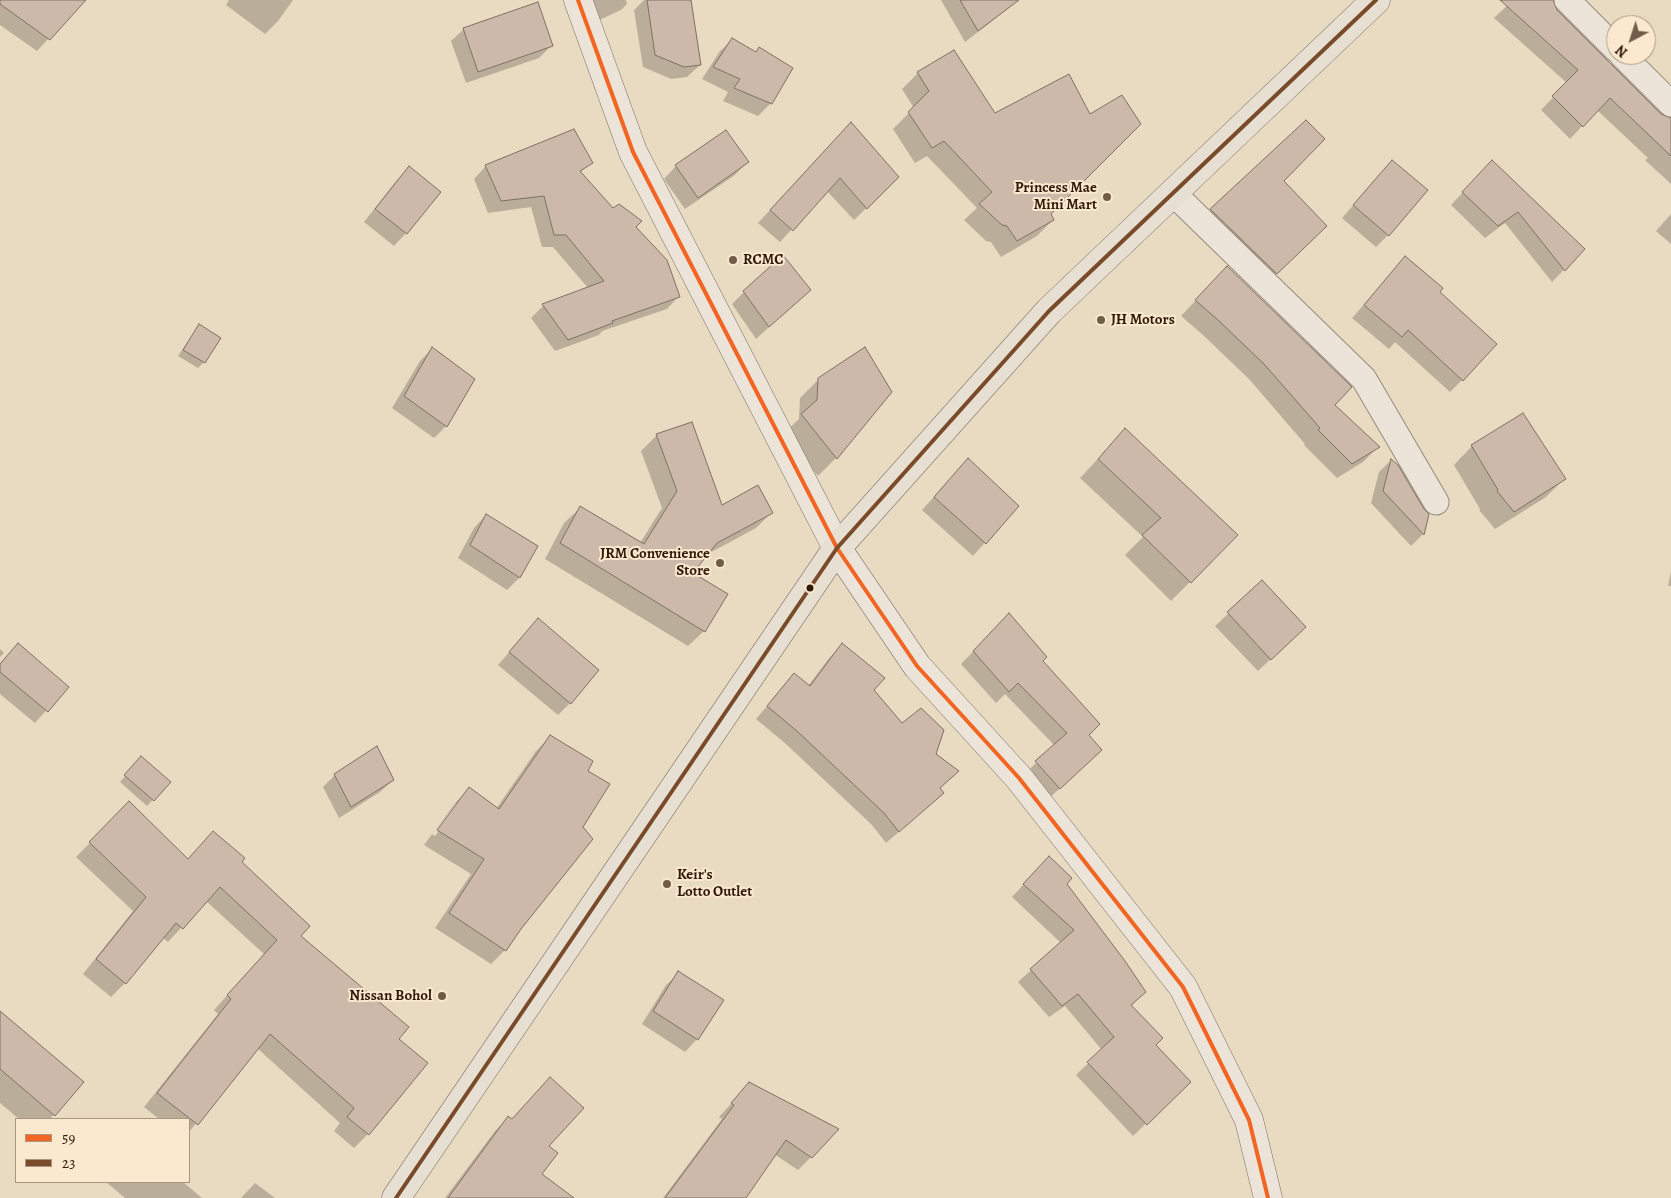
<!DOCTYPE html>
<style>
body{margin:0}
#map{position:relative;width:1671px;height:1198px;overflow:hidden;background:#e9dac2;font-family:Alegreya,serif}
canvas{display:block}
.legend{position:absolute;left:15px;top:1118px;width:175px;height:65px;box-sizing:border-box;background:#fae9ce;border:1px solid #a99580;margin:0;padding:6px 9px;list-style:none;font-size:15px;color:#30180a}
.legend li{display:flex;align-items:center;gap:10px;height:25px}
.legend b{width:25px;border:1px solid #a99580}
.north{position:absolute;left:1606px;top:15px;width:50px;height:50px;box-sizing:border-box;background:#fae9ce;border:1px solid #a99580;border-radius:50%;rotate:220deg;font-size:14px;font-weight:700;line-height:20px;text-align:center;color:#30180a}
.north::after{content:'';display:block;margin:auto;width:18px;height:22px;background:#715c4a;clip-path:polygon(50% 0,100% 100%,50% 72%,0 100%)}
</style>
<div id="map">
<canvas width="1671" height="1198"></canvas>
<ul class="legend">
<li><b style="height:6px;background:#f26522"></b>59</li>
<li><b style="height:6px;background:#7a4b2a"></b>23</li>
</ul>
<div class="north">N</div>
</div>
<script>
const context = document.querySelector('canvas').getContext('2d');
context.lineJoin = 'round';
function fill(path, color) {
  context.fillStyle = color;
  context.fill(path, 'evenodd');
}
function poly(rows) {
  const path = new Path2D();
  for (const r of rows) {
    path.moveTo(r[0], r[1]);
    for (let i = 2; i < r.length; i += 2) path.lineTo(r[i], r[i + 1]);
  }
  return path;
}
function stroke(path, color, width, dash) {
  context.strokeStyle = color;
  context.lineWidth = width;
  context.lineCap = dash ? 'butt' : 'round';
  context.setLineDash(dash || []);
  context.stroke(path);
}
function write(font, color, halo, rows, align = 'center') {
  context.font = font + ' Alegreya,serif';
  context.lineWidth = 4;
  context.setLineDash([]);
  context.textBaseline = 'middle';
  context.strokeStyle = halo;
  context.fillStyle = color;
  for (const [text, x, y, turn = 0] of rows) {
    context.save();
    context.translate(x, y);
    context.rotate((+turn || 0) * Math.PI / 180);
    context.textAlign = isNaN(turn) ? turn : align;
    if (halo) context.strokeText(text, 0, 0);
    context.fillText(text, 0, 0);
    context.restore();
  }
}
fill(poly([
 [0,0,84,0,37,51,0,25],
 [229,0,293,0,278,21,265,34,226,5],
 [588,0,626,0,627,4,621,10,597,21],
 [644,0,690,0,700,65,687,77,671,79,643,67,634,10],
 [941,0,1019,0,965,42],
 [1513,0,1552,0,1556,11,1660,115,1671,120,1671,184,1645,160,1648,158,1597,110,1570,139,1541,110,1567,83,1494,18],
 [464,29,552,45,539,58,466,83,451,41],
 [733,39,755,53,759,49,771,103,758,116,723,101,728,92,702,79,720,51],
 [918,73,1046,218,1053,220,1037,236,1001,257,991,242,986,241,964,220,977,208,927,156,915,163,893,129,914,108,902,89],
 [1306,122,1282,181,1313,238,1264,285,1199,222],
 [839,136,898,177,854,220,827,191,780,242,758,223],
 [1392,161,1388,235,1376,247,1342,218],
 [591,162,580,173,613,209,634,227,679,296,667,309,602,331,599,335,555,351,531,318,543,306,588,288,553,247,542,247,531,207,488,213,474,179,486,166],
 [747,162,735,175,685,209,664,179,676,166],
 [409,168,439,193,406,233,394,246,364,222,397,180],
 [1480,174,1584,249,1552,282,1505,223,1485,238,1451,205],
 [1671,214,1671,244,1656,231],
 [1405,258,1438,292,1462,380,1450,392,1395,342,1389,349,1352,318],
 [1212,283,1333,405,1378,447,1363,462,1337,478,1304,445,1305,444,1249,379,1203,335,1181,316],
 [810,290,756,339,732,304,744,292],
 [200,326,219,339,204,362,198,368,178,356,194,332],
 [432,349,446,426,434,438,392,408,420,361],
 [819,379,836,458,818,476,783,434,799,419,800,398],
 [1125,430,1236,536,1171,601,1125,555,1143,537,1080,478],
 [657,435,722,506,771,513,756,528,706,555,691,574,704,631,688,646,545,559,564,523,580,508,640,543,662,508,641,451],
 [1472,446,1564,479,1546,497,1495,529,1479,510,1480,509,1454,465],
 [968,459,1017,507,973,556,922,510],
 [1391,460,1427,515,1423,534,1411,546,1371,503,1379,472],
 [486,515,536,546,519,578,507,590,458,558,474,528],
 [1671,571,1671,586,1668,586],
 [1262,582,1292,639,1258,671,1215,626],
 [1009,615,1041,662,1088,735,1088,763,1047,800,1024,774,1055,746,1005,694,996,703,961,664],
 [538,619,570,703,558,715,498,665],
 [18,645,67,687,35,723,0,694,0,664],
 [842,645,873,690,902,725,934,754,958,771,939,789,930,805,886,843,872,825,786,744,756,719,794,674,808,686,830,657],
 [0,649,4,653,0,657],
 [550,737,520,928,505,950,491,964,435,928,471,874,424,845,455,803,469,789,496,809,536,751],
 [456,803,459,803,435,836,432,834],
 [136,763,169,782,147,806,120,782],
 [335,775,393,780,380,792,339,818,323,787],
 [129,803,187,860,240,863,299,936,397,1040,368,1134,354,1148,334,1131,340,1123,257,1048,189,1132,189,1119,159,1119,144,1107,218,1014,214,1010,264,954,206,901,168,942,162,937,125,983,111,997,83,974,133,911,76,857],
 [1037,870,1065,884,1145,992,1131,1006,1154,1045,1177,1094,1133,1136,1076,1075,1102,1050,1065,1006,1049,1017,1018,982,1061,943,1012,897],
 [679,973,697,1039,685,1052,642,1024,666,985],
 [0,1013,82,1082,50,1119,19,1119,0,1103],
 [750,1083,811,1157,798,1170,774,1154,744,1198,663,1198,722,1119,719,1117],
 [508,1118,547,1147,541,1174,572,1198,445,1198,495,1131],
 [106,1182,183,1182,202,1198,125,1198],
 [255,1183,275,1198,241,1198]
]), '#0003');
const building = poly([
 [0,0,86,0,50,40,0,4,0,0],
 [647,0,691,0,701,65,684,67,655,55,647,0],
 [960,0,1019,0,978,31,960,0],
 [1500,0,1553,0,1557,10,1661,114,1671,118,1671,156,1610,98,1583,127,1552,96,1578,70,1500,0],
 [538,2,553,46,478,72,463,28,538,2],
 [732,38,756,52,759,47,793,68,772,104,734,88,740,79,713,67,732,38],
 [954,50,995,113,1069,74,1090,114,1122,95,1141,124,1051,214,1054,220,1017,241,1007,226,1002,225,979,204,992,192,944,141,932,148,908,112,929,91,917,72,954,50],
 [1306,120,1325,139,1284,181,1327,226,1277,274,1210,209,1306,120],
 [851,122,899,177,867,209,840,178,793,231,770,210,851,122],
 [574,129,593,163,580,171,613,208,619,204,642,221,636,227,667,260,680,297,612,321,613,323,568,340,542,304,604,281,566,235,554,235,544,196,501,201,485,165,574,129],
 [726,130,749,162,698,198,675,165,726,130],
 [1392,160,1428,190,1389,236,1353,205,1392,160],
 [1492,160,1585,249,1565,271,1518,212,1498,226,1462,192,1492,160],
 [409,166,441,192,407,234,375,209,409,166],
 [783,255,811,290,769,327,743,291,783,255],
 [1405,256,1443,288,1440,292,1497,344,1463,381,1408,330,1402,337,1364,305,1405,256],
 [1227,266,1352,387,1335,405,1380,447,1352,464,1318,430,1320,428,1264,364,1218,320,1195,300,1227,266],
 [199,324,221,338,205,363,183,350,199,324],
 [432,347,475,379,447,427,404,396,432,347],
 [865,347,892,392,837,459,801,414,817,400,818,378,865,347],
 [1523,413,1566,479,1514,512,1497,491,1498,490,1471,445,1523,413],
 [692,422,722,505,758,485,773,513,717,543,693,573,728,594,705,632,560,543,580,506,644,544,677,491,656,434,692,422],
 [1125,428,1238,535,1191,583,1142,535,1161,518,1098,459,1125,428],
 [968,458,1019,506,986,544,934,497,968,458],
 [1391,459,1398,465,1424,509,1429,514,1424,535,1383,491,1391,459],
 [486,514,538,546,520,578,470,545,486,514],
 [1262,580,1306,627,1271,660,1227,612,1262,580],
 [1009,613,1047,657,1043,661,1100,724,1089,735,1102,750,1060,789,1035,761,1067,733,1018,683,1009,692,973,651,1009,613],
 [538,618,599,670,571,704,509,652,538,618],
 [18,643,69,687,48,712,0,672,0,664,18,643],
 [842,643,885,678,874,690,902,723,921,708,944,730,936,754,959,771,940,788,944,793,899,832,884,813,798,732,767,706,794,673,810,686,842,643],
 [550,735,593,761,588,771,610,784,583,827,593,839,521,929,506,951,449,913,484,859,437,830,469,787,499,809,550,735],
 [377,746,394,780,351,807,334,774,377,746],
 [141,756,171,782,154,801,124,775,141,756],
 [129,801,188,859,213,831,245,858,242,862,310,926,301,936,409,1027,399,1039,428,1063,369,1135,347,1117,354,1108,270,1034,198,1125,157,1093,231,999,227,995,277,940,220,887,183,929,176,923,126,984,96,959,146,897,89,842,129,801],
 [1049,856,1072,878,1067,884,1125,961,1146,992,1131,1005,1163,1038,1156,1045,1191,1082,1147,1125,1087,1062,1114,1037,1078,994,1062,1006,1030,969,1074,930,1023,884,1049,856],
 [678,971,724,1000,698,1040,653,1011,678,971],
 [0,1011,84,1082,55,1116,0,1069,0,1011],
 [550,1077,584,1108,549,1146,558,1153,542,1174,574,1198,448,1198,508,1116,512,1119,550,1077],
 [749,1082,839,1129,812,1158,786,1140,746,1198,665,1198,734,1105,731,1103,749,1082]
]);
fill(building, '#ccb9a9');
stroke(building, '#7d7163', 1);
const street = poly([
 [1567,0,1616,49],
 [1622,55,1671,104],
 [1173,193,1364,379,1436,502]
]);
const secondary = poly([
 [578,0,633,152,837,548,917,666,1019,778,1183,987,1249,1120,1268,1198]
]);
const primary = poly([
 [396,1198,837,548,1049,311,1376,0]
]);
stroke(street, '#968b7c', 27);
stroke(secondary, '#7d7163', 29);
stroke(primary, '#7d7163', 29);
stroke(street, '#ece4d8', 25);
stroke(secondary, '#ece4d8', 28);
stroke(primary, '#e7dfd2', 28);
stroke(poly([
 [578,0,633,152,837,548,917,666,1019,778,1183,987,1249,1120,1268,1198]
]), '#f26522', 4);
stroke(poly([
 [396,1198,837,548,1049,311,1376,0]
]), '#7a4b2a', 4);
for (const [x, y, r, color] of [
 [1107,197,5,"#715c4a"],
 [733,260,5,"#715c4a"],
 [1101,320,5,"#715c4a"],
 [720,563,5,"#715c4a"],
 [810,588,4.5,"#30180a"],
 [667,884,5,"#715c4a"],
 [442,996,5,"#715c4a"]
]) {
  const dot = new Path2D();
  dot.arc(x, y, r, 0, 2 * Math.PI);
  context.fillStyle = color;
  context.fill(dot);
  stroke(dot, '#fae9ce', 2);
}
write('bold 15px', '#30180a', '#fae9ce', [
 ["Princess Mae",1097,188],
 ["Mini Mart",1097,205],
 ["RCMC",743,260,"left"],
 ["JH Motors",1111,320,"left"],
 ["JRM Convenience",710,554],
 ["Store",710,571],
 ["Keir's",677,875,"left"],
 ["Lotto Outlet",677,892,"left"],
 ["Nissan Bohol",432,996]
], 'right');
</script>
